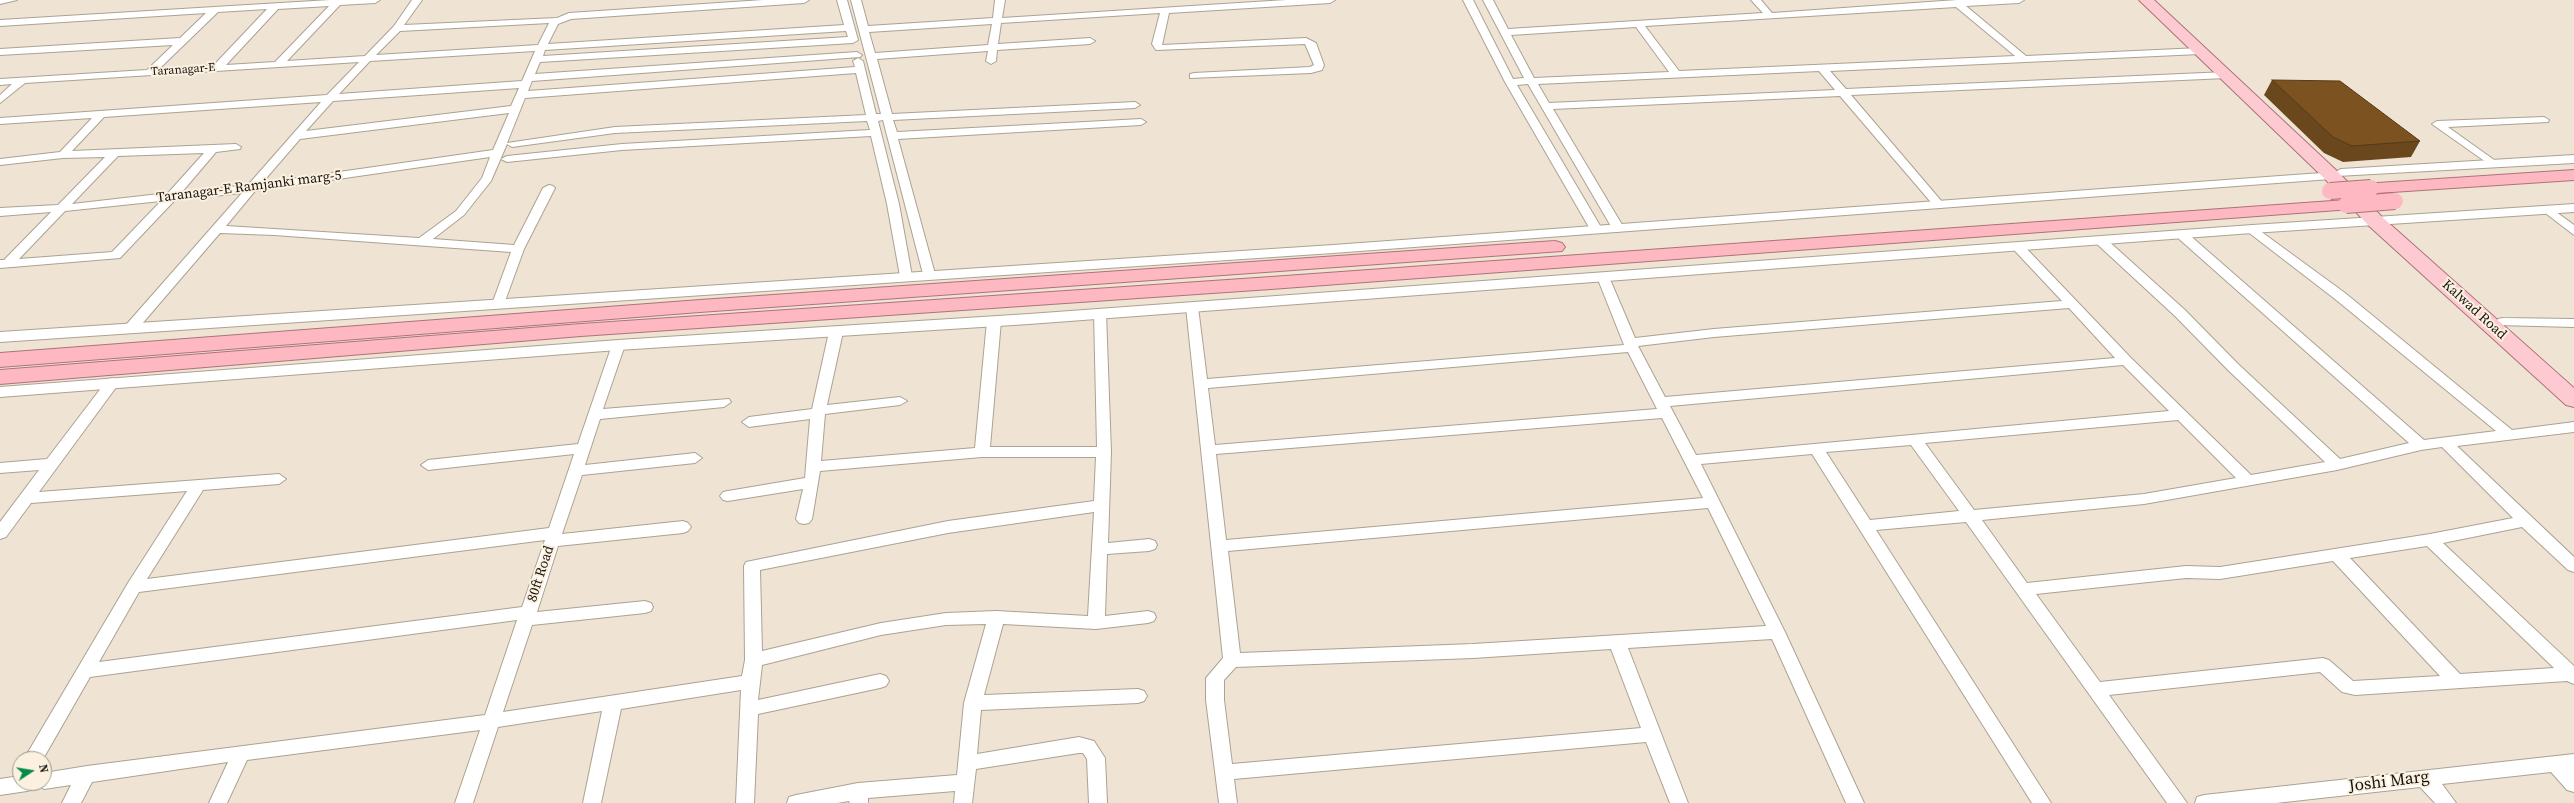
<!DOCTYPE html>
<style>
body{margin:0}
#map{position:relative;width:2574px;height:803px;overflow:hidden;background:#efe4d4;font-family:"Source Serif 4",serif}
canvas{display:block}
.north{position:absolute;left:12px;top:751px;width:40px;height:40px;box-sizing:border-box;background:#fcf1e1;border:1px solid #a0988c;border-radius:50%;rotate:78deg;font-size:11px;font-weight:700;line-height:16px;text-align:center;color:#16130d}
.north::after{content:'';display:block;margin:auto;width:14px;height:18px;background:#048b48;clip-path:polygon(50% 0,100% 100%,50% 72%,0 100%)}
</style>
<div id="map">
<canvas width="2574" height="803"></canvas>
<div class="north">N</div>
</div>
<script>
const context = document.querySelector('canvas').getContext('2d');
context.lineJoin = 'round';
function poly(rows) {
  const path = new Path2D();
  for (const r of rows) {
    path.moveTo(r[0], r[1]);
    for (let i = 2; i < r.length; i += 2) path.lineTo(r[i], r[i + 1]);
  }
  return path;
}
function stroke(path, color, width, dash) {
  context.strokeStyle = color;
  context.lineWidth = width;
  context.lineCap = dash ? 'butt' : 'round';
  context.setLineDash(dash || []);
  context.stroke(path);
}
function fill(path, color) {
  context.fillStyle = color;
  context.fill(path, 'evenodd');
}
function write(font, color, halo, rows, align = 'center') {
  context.font = font + ' "Source Serif 4",serif';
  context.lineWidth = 4;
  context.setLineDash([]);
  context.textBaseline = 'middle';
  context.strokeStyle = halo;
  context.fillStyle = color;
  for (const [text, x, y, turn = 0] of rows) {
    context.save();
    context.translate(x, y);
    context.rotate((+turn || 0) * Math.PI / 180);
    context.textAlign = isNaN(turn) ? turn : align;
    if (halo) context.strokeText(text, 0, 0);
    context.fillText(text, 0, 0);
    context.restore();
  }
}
const minor = poly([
 [0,0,17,0,0,4,0,0],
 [330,0,380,0,375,3,340,5,287,61,365,56,394,26,412,0,422,0,404,25,557,18,569,13,763,0,809,0,804,3,571,19,558,24,548,44,844,25,837,0,847,0,858,40,853,43,540,62,535,74,857,52,862,55,860,57,532,81,528,91,855,67,853,61,858,58,863,61,876,114,881,114,851,0,861,0,868,26,993,18,995,0,1005,0,1002,18,1286,0,1335,0,1330,3,1169,13,1162,45,1306,38,1316,43,1324,65,1322,70,1311,73,1190,78,1190,74,1194,73,1310,67,1314,65,1305,44,1156,50,1152,44,1160,13,1001,23,998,44,1090,38,1095,41,1090,44,997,50,996,61,991,64,986,61,988,51,877,59,892,114,1135,102,1140,105,1135,108,893,120,897,132,1141,119,1146,122,1141,125,898,139,935,274,929,278,923,274,883,120,878,121,899,204,912,276,906,280,900,276,887,204,871,136,622,150,507,162,501,159,507,156,622,144,870,130,867,121,615,133,512,147,507,144,491,181,464,215,433,239,514,245,543,188,549,185,553,186,555,188,524,249,504,304,498,308,492,304,511,252,274,235,220,233,135,332,125,332,123,329,125,326,242,193,175,200,120,258,0,268,0,260,4,260,51,212,0,216,0,208,58,205,105,157,63,158,0,165,0,159,60,152,92,118,0,124,0,118,327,95,359,62,25,83,0,103,0,95,12,84,0,85,0,79,147,70,173,45,0,55,0,49,180,38,206,13,0,26,0,20,330,0],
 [329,6,275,62,226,65,278,9,329,6],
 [267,9,214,65,159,69,218,12,267,9],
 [549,23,538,45,376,55,400,31,549,23],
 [992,24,988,45,875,53,869,32,992,24],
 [846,31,848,37,543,56,545,50,846,31],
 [535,51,522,81,339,94,370,61,535,51],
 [856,73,866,115,615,127,507,143,525,98,856,73],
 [519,88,511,106,306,131,333,101,519,88],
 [321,102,248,185,182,192,216,152,240,149,241,147,236,144,72,151,104,117,321,102],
 [509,113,493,150,262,183,300,139,509,113],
 [204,153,168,193,72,204,118,156,204,153],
 [490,157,482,178,456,211,419,238,226,226,255,191,490,157],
 [161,201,112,252,19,259,65,211,161,201],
 [1463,0,1473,0,1513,79,1524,78,1483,0,1493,0,1508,29,1763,13,1751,0,1761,0,1772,13,1957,0,2024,0,2019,3,1966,6,2026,56,2200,48,2205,51,2200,54,1830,71,1846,89,2226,72,2231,75,2226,78,1851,95,1943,203,1943,207,1939,208,1935,207,1840,96,1553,109,1624,228,1618,232,1612,228,1528,84,1517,85,1602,229,1596,233,1590,229,1505,82,1463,0],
 [1956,7,2015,56,1679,71,1645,26,1956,7],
 [1636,27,1669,72,1534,78,1511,35,1636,27],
 [1819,71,1835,90,1549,103,1538,84,1819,71],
 [2544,117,2549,120,2548,122,2448,127,2497,162,2497,166,2493,167,2432,124,2437,121,2544,117],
 [2548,206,2574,225,2574,235,2544,212,2542,210,2548,206],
 [2252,225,2345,293,2512,430,2574,422,2574,432,2457,446,2574,557,2574,572,2568,570,2522,527,2443,543,2574,666,2574,684,2567,681,2355,695,2342,692,2320,672,2109,695,2187,803,2167,803,1966,522,1876,530,2051,803,2032,803,1812,454,1701,464,1785,632,1864,803,1846,803,1772,639,1628,648,1688,803,1670,803,1646,742,1234,779,1237,803,1219,803,1206,700,1206,678,1223,658,1186,307,1187,304,1197,304,1198,307,1207,379,1624,345,1597,277,1603,273,1609,277,1635,338,1714,329,2062,301,2015,251,2013,248,2019,244,2023,245,2131,358,2251,475,2325,462,2228,370,2175,316,2097,244,2095,241,2097,238,2101,237,2105,238,2185,310,2238,364,2340,459,2409,443,2178,238,2176,235,2178,232,2182,231,2186,232,2424,440,2496,431,2335,299,2248,232,2246,229,2252,225],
 [2069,308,2115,358,1665,397,1638,346,1714,337,2069,308],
 [1628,352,1657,409,1215,445,1208,388,1628,352],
 [2123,365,2169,411,1696,455,1670,406,2123,365],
 [1662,418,1703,498,1226,540,1216,454,1662,418],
 [2178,420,2236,478,2144,494,1974,510,1925,443,2178,420],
 [1911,445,1959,511,1870,520,1826,452,1911,445],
 [2442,447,2513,518,2430,534,2220,567,2186,566,2027,583,1982,520,2144,504,2337,470,2421,450,2442,447],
 [1708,508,1766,626,1473,644,1240,653,1228,551,1708,508],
 [2427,546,2554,668,2460,674,2350,558,2427,546],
 [2333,561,2440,676,2353,681,2329,660,2323,658,2100,682,2036,594,2186,578,2220,579,2333,561],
 [1611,649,1641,728,1232,764,1224,700,1224,680,1236,667,1473,658,1611,649],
 [1100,309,1106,313,1111,452,1108,543,1149,539,1155,541,1157,545,1155,549,1149,551,1107,554,1105,616,1148,611,1154,613,1156,617,1154,621,1148,623,1096,629,1003,624,984,695,1138,689,1144,691,1147,696,1144,701,1138,703,981,710,977,754,1079,737,1094,741,1105,758,1107,803,1089,803,1087,759,1083,753,1079,753,976,769,972,803,954,803,955,791,868,798,868,803,850,803,849,801,837,803,787,803,789,797,796,795,858,783,957,775,964,703,986,624,946,625,881,635,762,665,758,700,880,674,886,676,889,681,886,686,880,688,758,714,754,803,736,803,741,690,621,709,601,803,583,803,602,711,498,727,473,803,455,803,480,730,247,760,227,803,209,803,228,762,92,782,81,803,62,803,71,785,44,789,36,784,34,789,27,791,0,795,0,779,20,776,20,783,44,783,44,773,87,766,485,715,517,620,90,677,43,759,24,759,128,583,187,491,31,503,6,537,0,539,0,522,39,470,0,473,0,463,47,459,108,379,113,378,120,382,39,492,279,474,286,479,279,484,203,490,147,579,549,528,574,454,428,470,421,465,428,460,578,444,613,342,623,342,625,345,603,409,729,399,731,402,724,407,600,419,585,465,695,453,702,458,695,463,582,475,562,534,683,521,688,523,691,527,688,531,683,533,558,546,537,612,645,601,651,603,653,607,651,611,645,613,532,625,503,712,742,676,745,660,744,566,746,562,948,521,1094,501,1096,457,982,457,820,471,812,519,809,523,804,524,799,523,796,519,803,489,728,501,723,500,720,496,723,492,728,491,805,478,810,419,749,427,742,422,749,417,812,409,829,332,836,328,843,332,827,405,900,397,907,401,900,405,825,414,821,461,975,448,987,321,994,317,1001,321,990,447,1097,447,1094,313,1100,309],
 [1094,512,1088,616,996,611,946,613,881,623,762,651,760,570,948,533,1094,512],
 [545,540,522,607,99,662,139,592,545,540],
 [2503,318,2574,319,2574,327,2498,325,2496,322,2498,319,2503,318],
 [2574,754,2574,792,2567,790,2551,772,2442,784,2456,803,2435,803,2420,787,2276,803,2195,803,2197,797,2204,795,2574,754]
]);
const tertiary = poly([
 [2574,155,2574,163,2337,176,2331,179,1333,253,0,342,0,332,1333,245,2335,172,2341,169,2574,155],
 [2574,204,2574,212,2252,233,1029,324,618,350,0,397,0,387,618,340,1029,314,2252,225,2574,204]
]);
const primary = poly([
 [2139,0,2154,0,2337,171,2382,217,2574,388,2574,407,2566,405,2368,225,2325,179,2139,0]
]);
const trunk = poly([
 [2574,170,2574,180,2377,193,2371,192,2368,188,2371,184,2377,183,2574,170],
 [2346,200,2352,201,2355,205,2352,209,1271,289,581,336,0,384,0,370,581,324,1271,277,2346,200],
 [1555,241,1562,243,1565,247,1562,251,700,312,0,367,0,353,700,300,1555,241]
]);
stroke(minor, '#aba292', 2);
stroke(tertiary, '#aba292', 2);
stroke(primary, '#ac7379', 2);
stroke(trunk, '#ac7379', 2);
fill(minor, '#fff');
fill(tertiary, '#fff');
fill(primary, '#fecad1');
fill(trunk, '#feb8c2');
const trunkBridge = poly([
 [2330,191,2371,188],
 [2346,205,2395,201]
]);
stroke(trunkBridge, '#ac7379', 18, []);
stroke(trunkBridge, '#feb8c2', 16);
fill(poly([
 [2272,80,2420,141,2411,157,2343,162,2324,153,2264,95]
]), '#6a471c');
const building = poly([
 [2272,80,2340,81,2420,141,2352,146,2333,137,2272,80]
]);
fill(building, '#7b5220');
stroke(building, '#563916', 1);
write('12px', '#16130d', '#fcf1e1', [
 ["Taranagar-E",183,70,-4]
]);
write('14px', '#16130d', '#fcf1e1', [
 ["Taranagar-E Ramjanki marg-5",249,187,-7],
 ["Kalwad Road",2474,310,42],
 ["80ft Road",541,574,-72]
]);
write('17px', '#16130d', '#fcf1e1', [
 ["Joshi Marg",2389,782,-7]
]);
</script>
